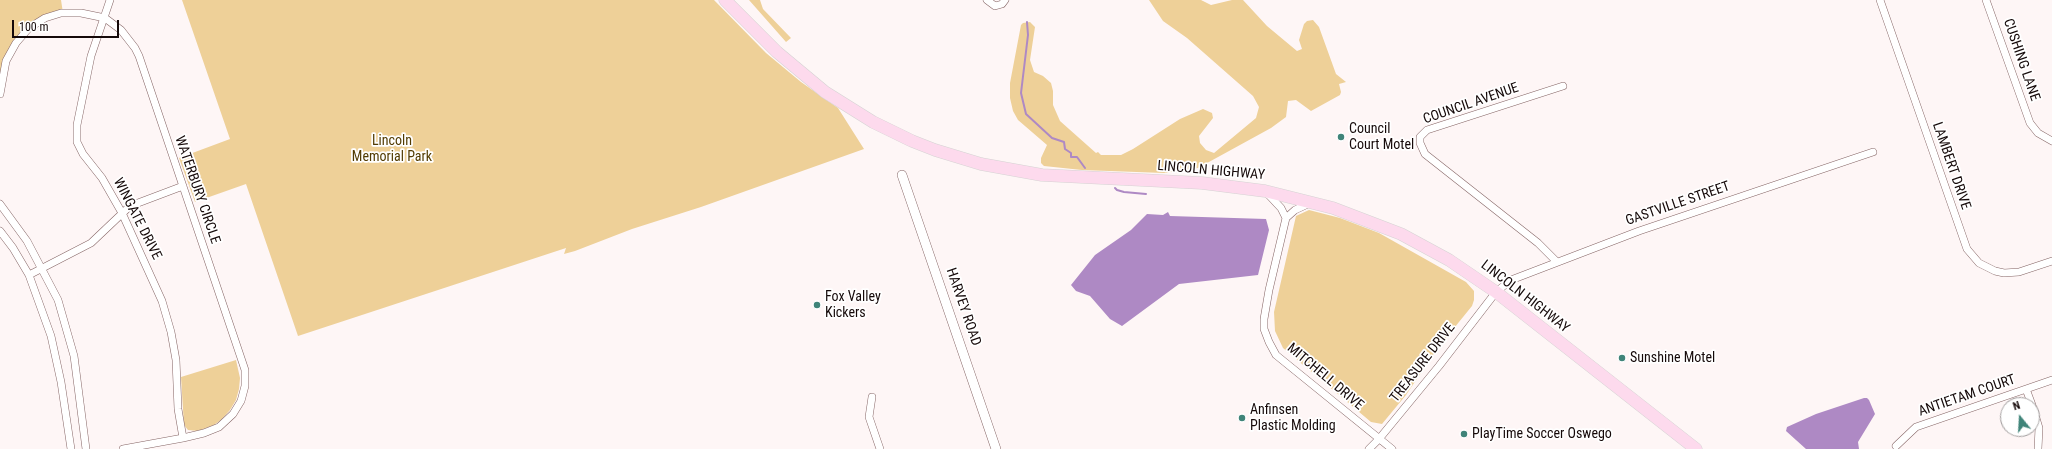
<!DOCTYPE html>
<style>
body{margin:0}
#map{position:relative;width:2052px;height:449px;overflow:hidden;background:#fef6f6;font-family:"Roboto Condensed",sans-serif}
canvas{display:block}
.north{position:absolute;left:2000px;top:397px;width:40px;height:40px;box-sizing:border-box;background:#fff;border:1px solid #a19d9d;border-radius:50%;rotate:342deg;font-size:11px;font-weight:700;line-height:16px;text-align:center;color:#150909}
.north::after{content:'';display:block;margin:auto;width:14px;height:18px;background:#3f8479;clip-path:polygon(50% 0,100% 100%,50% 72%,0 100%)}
.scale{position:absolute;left:12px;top:20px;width:107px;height:18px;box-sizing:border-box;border:2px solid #150909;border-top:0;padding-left:5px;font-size:12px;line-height:14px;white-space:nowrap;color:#150909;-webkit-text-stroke:3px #fff;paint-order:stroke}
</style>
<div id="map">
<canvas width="2052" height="449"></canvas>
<div class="north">N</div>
<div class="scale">100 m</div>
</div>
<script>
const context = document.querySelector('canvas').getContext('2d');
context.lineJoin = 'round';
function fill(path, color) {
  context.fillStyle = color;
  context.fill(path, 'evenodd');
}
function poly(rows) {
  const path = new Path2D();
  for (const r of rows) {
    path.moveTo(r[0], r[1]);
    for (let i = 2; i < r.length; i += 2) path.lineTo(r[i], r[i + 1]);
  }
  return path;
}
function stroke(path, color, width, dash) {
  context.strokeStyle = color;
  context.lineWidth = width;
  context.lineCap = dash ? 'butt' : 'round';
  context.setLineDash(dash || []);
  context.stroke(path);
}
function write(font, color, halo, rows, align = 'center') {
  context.font = font + ' "Roboto Condensed",sans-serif';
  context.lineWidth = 3.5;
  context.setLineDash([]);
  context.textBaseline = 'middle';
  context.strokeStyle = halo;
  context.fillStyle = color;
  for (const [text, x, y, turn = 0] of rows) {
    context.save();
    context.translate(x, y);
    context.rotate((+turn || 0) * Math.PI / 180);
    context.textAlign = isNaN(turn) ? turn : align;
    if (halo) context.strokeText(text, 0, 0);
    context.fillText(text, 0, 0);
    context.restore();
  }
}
fill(poly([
 [0,0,61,0,63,13,29,28,11,51,0,94],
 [182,0,714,0,766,53,801,82,838,108,864,149,701,207,632,229,575,251,564,254,566,248,298,336,246,184,195,202,179,158,230,139],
 [749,0,760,0,763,9,791,38,786,42],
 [1149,0,1201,0,1211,5,1232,0,1243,0,1267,26,1297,51,1302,49,1299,40,1304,24,1307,21,1313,20,1319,27,1336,74,1346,82,1339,84,1341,92,1340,95,1311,111,1296,100,1288,101,1286,117,1271,128,1198,168,1164,173,1082,170,1044,166,1041,163,1041,158,1047,145,1018,120,1013,111,1010,98,1010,83,1021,25,1023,23,1030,22,1035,27,1030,60,1034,72,1043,76,1051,83,1053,91,1053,105,1060,121,1096,153,1098,152,1101,155,1121,155,1133,149,1180,119,1203,109,1212,113,1213,118,1199,136,1200,143,1206,150,1214,153,1256,118,1259,107,1253,96,1187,38,1163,21],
 [1309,210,1340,218,1379,233,1466,282,1474,291,1474,300,1472,306,1437,349,1406,395,1382,424,1371,422,1283,348,1275,331,1274,312,1296,216],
 [236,360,240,378,239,389,236,400,230,410,222,419,214,425,198,431,188,430,184,425,181,377]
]), '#eed098');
fill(poly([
 [1168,212,1170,216,1266,219,1269,230,1258,275,1179,284,1122,326,1110,319,1090,296,1076,291,1071,285,1095,255,1131,230,1147,214,1163,215],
 [1864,398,1867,398,1869,400,1875,414,1858,442,1859,449,1806,449,1786,431,1787,427,1816,414]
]), '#ae89c4');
stroke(poly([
 [1027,22,1028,35,1021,93,1026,114,1052,138,1064,142,1065,149,1071,153,1071,157,1077,157,1085,168],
 [1115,188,1117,190,1124,192,1146,194]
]), '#ae89c4', 2);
const minor = poly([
 [110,0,91,56,77,125,77,142,83,154,102,178,122,213,162,301,171,332,176,360,178,409,183,438],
 [987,0,995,6,1002,4,1005,0],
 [1880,0,1967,249,1979,263,1995,271,2004,273,2019,272,2052,261],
 [1986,0,2030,123,2038,133,2052,141],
 [0,94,6,61,16,43,29,28,45,18,61,13,81,13,105,18,121,30,135,48,139,56,242,361,245,370,245,386,241,401,233,414,219,427,204,433,183,438,123,449],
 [1267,193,1281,208,1286,218],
 [1310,203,1295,210,1286,218,1269,290,1264,319,1264,329,1269,342,1276,355,1392,449],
 [0,204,27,241,58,300,74,356,86,449],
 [0,231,13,248,29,275,51,336,61,382,71,449],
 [1556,261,1538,243,1425,154,1420,143,1420,137,1427,130,1563,86],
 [29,275,91,243,130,206,183,186],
 [2026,389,2032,405],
 [872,397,869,417,880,449],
 [2032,405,2039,428,2038,449],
 [1896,446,1916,427,2052,380],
 [1369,449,1379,439,1439,366,1496,292,1511,280,1639,231,1873,152]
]);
const tertiary = poly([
 [902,175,996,449]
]);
const primary = poly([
 [725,0,777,52,825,92,873,122,912,141,935,150,981,164,1042,175,1202,183,1265,191,1333,208,1401,234,1449,260,1496,292,1696,449]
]);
stroke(minor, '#856565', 8);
stroke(tertiary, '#856565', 10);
stroke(primary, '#d5d3d3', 13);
stroke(minor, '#fff', 7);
stroke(tertiary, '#fff', 9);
stroke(primary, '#fddaed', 12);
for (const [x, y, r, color] of [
 [1341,137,4,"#3f8479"],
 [817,305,4,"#3f8479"],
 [1622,358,4,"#3f8479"],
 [1242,418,4,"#3f8479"],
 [1464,434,4,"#3f8479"]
]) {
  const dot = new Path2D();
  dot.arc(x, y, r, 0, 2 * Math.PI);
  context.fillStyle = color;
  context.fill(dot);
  stroke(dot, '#fff', 1.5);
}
write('14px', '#150909', '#fff', [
 ["CUSHING LANE",2021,60,71],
 ["COUNCIL AVENUE",1471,104,-19],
 ["LAMBERT DRIVE",1951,166,71],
 ["LINCOLN HIGHWAY",1211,171,5],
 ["WATERBURY CIRCLE",197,190,71],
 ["GASTVILLE STREET",1678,204,-19],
 ["WINGATE DRIVE",137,219,63],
 ["LINCOLN HIGHWAY",1525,297,38],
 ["HARVEY ROAD",963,307,71],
 ["TREASURE DRIVE",1423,363,-52],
 ["MITCHELL DRIVE",1325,377,40],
 ["ANTIETAM COURT",1967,396,-19]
]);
write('14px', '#150909', '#fff', [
 ["Council",1349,129],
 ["Court Motel",1349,145],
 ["Fox Valley",825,297],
 ["Kickers",825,313],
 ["Sunshine Motel",1630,358],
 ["Anfinsen",1250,410],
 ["Plastic Molding",1250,426],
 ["PlayTime Soccer Oswego",1472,434]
], 'left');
write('14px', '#523b02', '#fff', [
 ["Lincoln",392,141],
 ["Memorial Park",392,157]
]);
</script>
